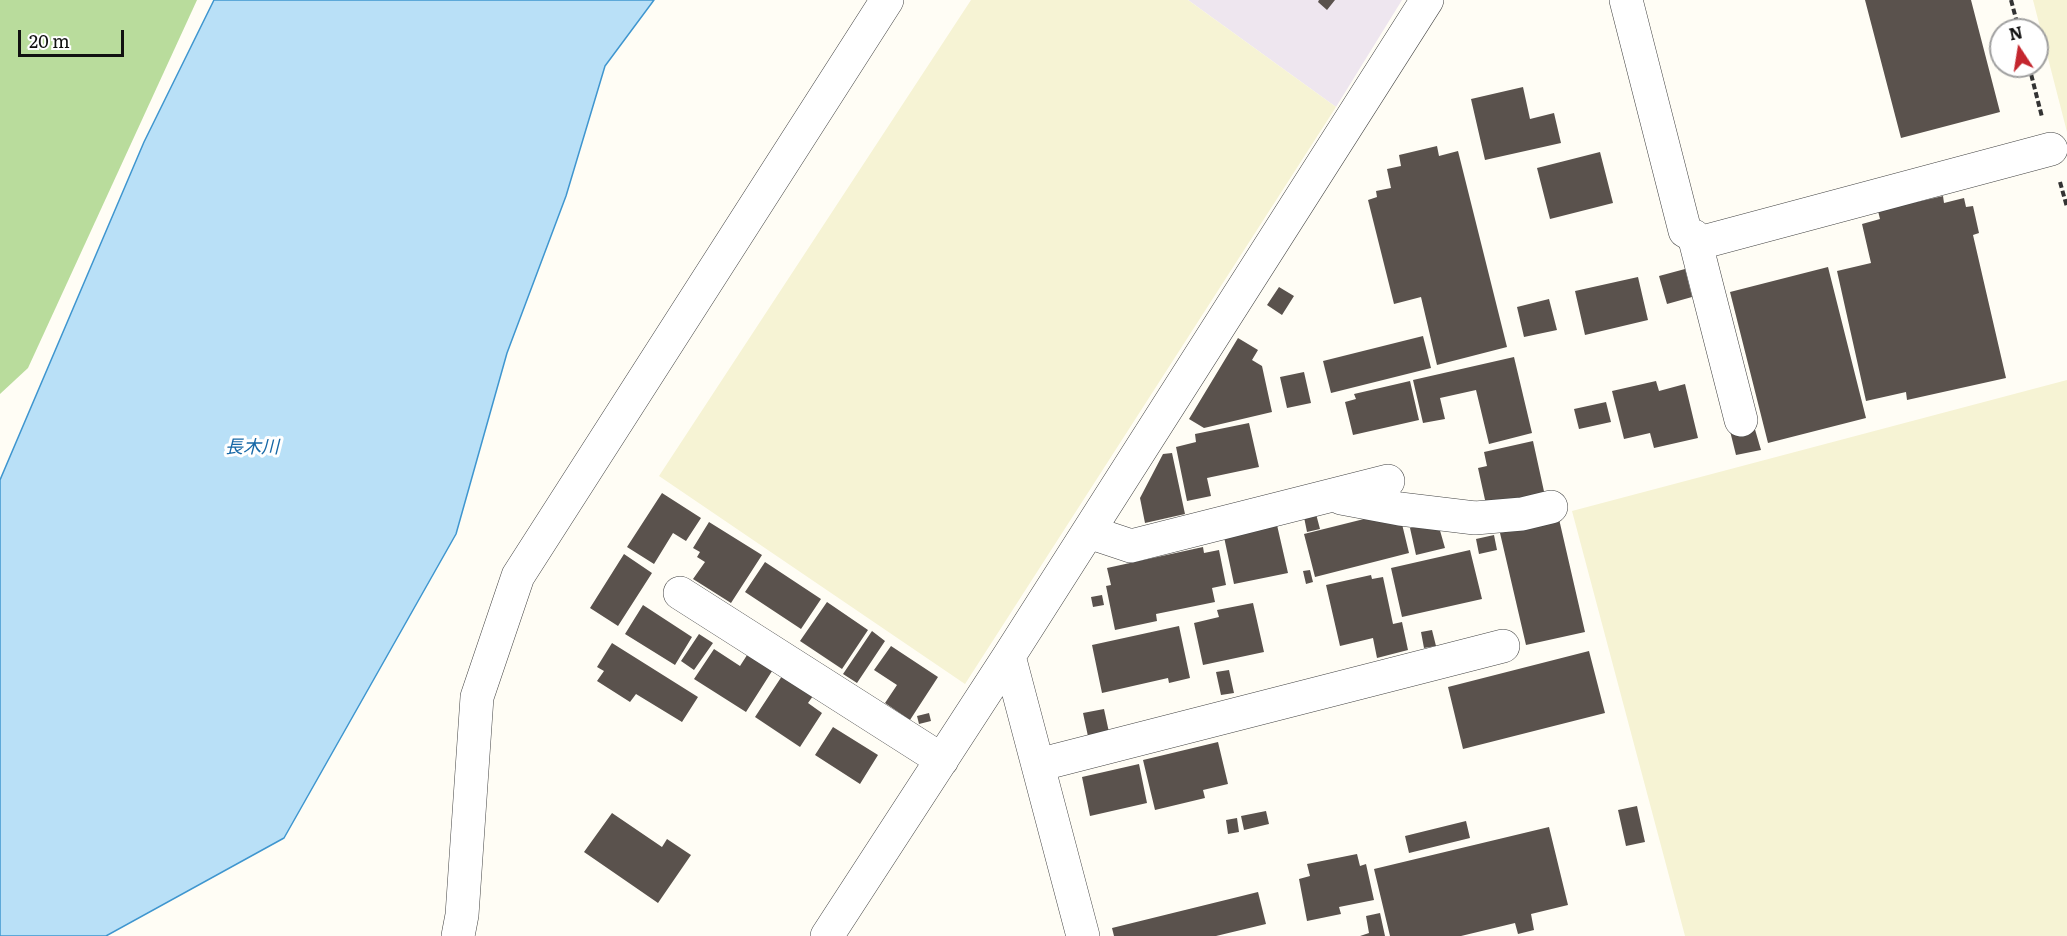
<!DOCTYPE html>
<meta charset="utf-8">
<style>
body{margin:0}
#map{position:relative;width:2067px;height:936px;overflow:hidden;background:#fffdf5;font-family:Literata,serif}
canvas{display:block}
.north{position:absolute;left:1989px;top:18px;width:60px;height:60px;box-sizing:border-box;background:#fff;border:2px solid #a0a0a0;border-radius:50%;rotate:348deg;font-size:16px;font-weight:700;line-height:24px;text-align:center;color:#111}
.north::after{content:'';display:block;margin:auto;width:21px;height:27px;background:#c4262e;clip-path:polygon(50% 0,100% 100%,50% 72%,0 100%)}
.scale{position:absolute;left:18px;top:30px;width:106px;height:27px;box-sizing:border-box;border:3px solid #111;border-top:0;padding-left:8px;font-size:18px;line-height:21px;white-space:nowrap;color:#111;-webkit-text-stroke:4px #fff;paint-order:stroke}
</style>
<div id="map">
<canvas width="2067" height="936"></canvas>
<div class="north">N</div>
<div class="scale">20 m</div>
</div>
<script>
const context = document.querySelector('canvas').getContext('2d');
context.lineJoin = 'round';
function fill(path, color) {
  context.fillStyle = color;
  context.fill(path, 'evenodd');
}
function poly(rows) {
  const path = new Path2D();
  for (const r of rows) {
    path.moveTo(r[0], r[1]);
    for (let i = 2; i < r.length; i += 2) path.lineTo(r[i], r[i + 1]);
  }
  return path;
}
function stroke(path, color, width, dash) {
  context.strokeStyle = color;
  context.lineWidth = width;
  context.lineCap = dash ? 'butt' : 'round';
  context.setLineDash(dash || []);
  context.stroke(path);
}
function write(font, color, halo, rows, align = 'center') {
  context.font = font + ' Literata,"Noto Sans JP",serif';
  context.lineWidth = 6;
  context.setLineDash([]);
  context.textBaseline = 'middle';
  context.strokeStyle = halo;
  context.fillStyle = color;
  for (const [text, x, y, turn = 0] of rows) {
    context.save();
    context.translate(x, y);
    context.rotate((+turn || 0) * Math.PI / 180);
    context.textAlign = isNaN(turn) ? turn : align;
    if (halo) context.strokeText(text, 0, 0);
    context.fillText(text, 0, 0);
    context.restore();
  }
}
fill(poly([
 [1188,0,1402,0,1336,107]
]), '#eee6ef');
fill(poly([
 [971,0,1188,0,1336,107,965,684,659,476],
 [2033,0,2067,0,2067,132],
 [2067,380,2067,936,1685,936,1572,511]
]), '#f6f3d4');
fill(poly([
 [0,0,197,0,28,368,0,394]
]), '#b9dc9c');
const water = poly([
 [214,0,654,0,605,66,566,196,507,353,456,534,284,838,106,936,0,936,0,480,144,142,214,0]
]);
fill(water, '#b9e0f7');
stroke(water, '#3f96cf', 1.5);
fill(poly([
 [1319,0,1335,0,1327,10,1318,2],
 [1865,0,1971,0,2000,112,1901,138],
 [1523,87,1530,119,1554,113,1561,143,1485,160,1471,99],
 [1437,146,1439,156,1458,151,1507,347,1437,365,1421,297,1394,304,1368,200,1377,197,1376,191,1391,188,1387,169,1401,166,1399,155],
 [1600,152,1613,203,1550,219,1537,168],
 [1943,196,1944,203,1964,198,1966,207,1973,206,1979,233,1973,235,2006,378,1907,400,1906,392,1866,401,1837,271,1871,263,1862,224,1880,219,1878,211],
 [1828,267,1866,418,1768,443,1730,292],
 [1685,269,1692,297,1667,304,1659,276],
 [1638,277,1648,320,1585,335,1575,291],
 [1279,287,1294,296,1282,315,1267,305],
 [1549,299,1557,330,1524,337,1517,307],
 [1423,336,1431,368,1331,393,1323,361],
 [1238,338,1258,350,1252,360,1262,366,1272,412,1204,428,1189,419],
 [1514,357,1532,433,1489,444,1476,390,1440,398,1445,419,1423,423,1413,380],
 [1304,372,1311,403,1287,408,1280,377],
 [1410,381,1419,420,1353,435,1345,402,1356,399,1354,394],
 [1656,381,1659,391,1685,384,1698,438,1654,448,1650,433,1624,439,1612,391],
 [1606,402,1611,422,1579,429,1574,409],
 [1249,423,1259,467,1207,478,1211,496,1187,501,1176,447,1196,442,1195,434],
 [1754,426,1761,450,1736,455,1730,431],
 [1533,441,1545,496,1487,509,1478,468,1487,466,1484,452],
 [1172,453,1185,514,1145,523,1140,498,1163,454],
 [662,493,701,518,686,541,673,533,654,564,627,547],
 [1316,514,1320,529,1307,532,1304,517],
 [1384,514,1402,524,1409,553,1315,577,1304,534],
 [1559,519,1585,632,1526,645,1500,533],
 [709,522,762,555,731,603,693,579,705,562,697,557,700,552,693,548],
 [1427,524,1428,529,1439,527,1445,548,1416,555,1410,528],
 [1277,525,1288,573,1234,584,1224,537],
 [1494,535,1497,550,1479,554,1476,539],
 [1203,547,1204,553,1219,550,1226,585,1212,588,1215,602,1156,614,1157,621,1115,630,1106,586,1111,585,1107,568],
 [1470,550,1482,599,1402,617,1391,568],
 [624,554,652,573,618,626,590,608],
 [765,562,821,599,801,629,745,592],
 [1310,570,1313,582,1306,584,1303,571],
 [1371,575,1372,579,1383,577,1393,624,1402,622,1408,650,1377,658,1373,638,1340,646,1326,585],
 [1102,595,1104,605,1093,607,1091,597],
 [827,602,868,630,842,669,800,641],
 [1253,603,1264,652,1203,665,1194,623,1219,617,1217,610],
 [643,605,692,637,675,665,625,634],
 [1179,626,1190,678,1169,683,1168,678,1102,693,1092,645],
 [1432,630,1436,646,1424,648,1421,632],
 [872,631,885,641,857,683,843,674],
 [699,634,713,643,694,670,681,661],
 [612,643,698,697,682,722,636,694,630,702,597,681,604,671,597,667],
 [891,646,938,677,910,720,885,703,897,685,874,670],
 [714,649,740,666,749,652,774,668,746,712,694,679],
 [1589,651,1605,713,1463,749,1448,687],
 [1229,670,1234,693,1221,695,1216,672],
 [782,676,813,696,808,703,822,713,800,747,755,717],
 [1104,709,1110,737,1089,741,1083,713],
 [929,713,931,721,919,724,917,716],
 [833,727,878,755,860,784,815,755],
 [1218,742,1228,784,1203,790,1205,798,1155,810,1143,760],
 [1139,764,1147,803,1090,816,1082,777],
 [1637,806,1645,842,1626,846,1618,810],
 [1266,811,1269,824,1244,830,1241,816],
 [612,813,662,847,667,839,691,855,658,903,584,852],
 [1237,818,1239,832,1228,834,1226,820],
 [1466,821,1470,838,1409,853,1405,836],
 [1549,827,1568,905,1531,914,1534,930,1518,934,1515,923,1461,936,1390,936,1374,869],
 [1357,854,1360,866,1366,864,1374,900,1339,907,1341,914,1307,921,1299,879,1310,876,1307,864],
 [1258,892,1266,924,1216,936,1114,936,1112,928],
 [1380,913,1385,936,1360,936,1369,933,1366,916]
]), '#5a524d');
const minor = poly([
 [1626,0,1685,231,1703,242,2051,149],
 [1694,236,1741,420],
 [1341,498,1400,509,1475,518,1522,514,1551,507],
 [1089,532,1131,546,1388,481],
 [680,593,942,760],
 [1009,656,1083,936],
 [1038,765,1503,646],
 [458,936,462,915,477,697,518,576,887,0],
 [827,936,1009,656,1427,0]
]);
stroke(minor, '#444', 34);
stroke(poly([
 [2011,0,2019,30],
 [2029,66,2042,117],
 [2060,182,2067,207]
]), '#333', 4, [6, 3]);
stroke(minor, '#fff', 33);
write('italic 18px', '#1768a6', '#fff', [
 ["長木川",252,448]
]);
</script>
